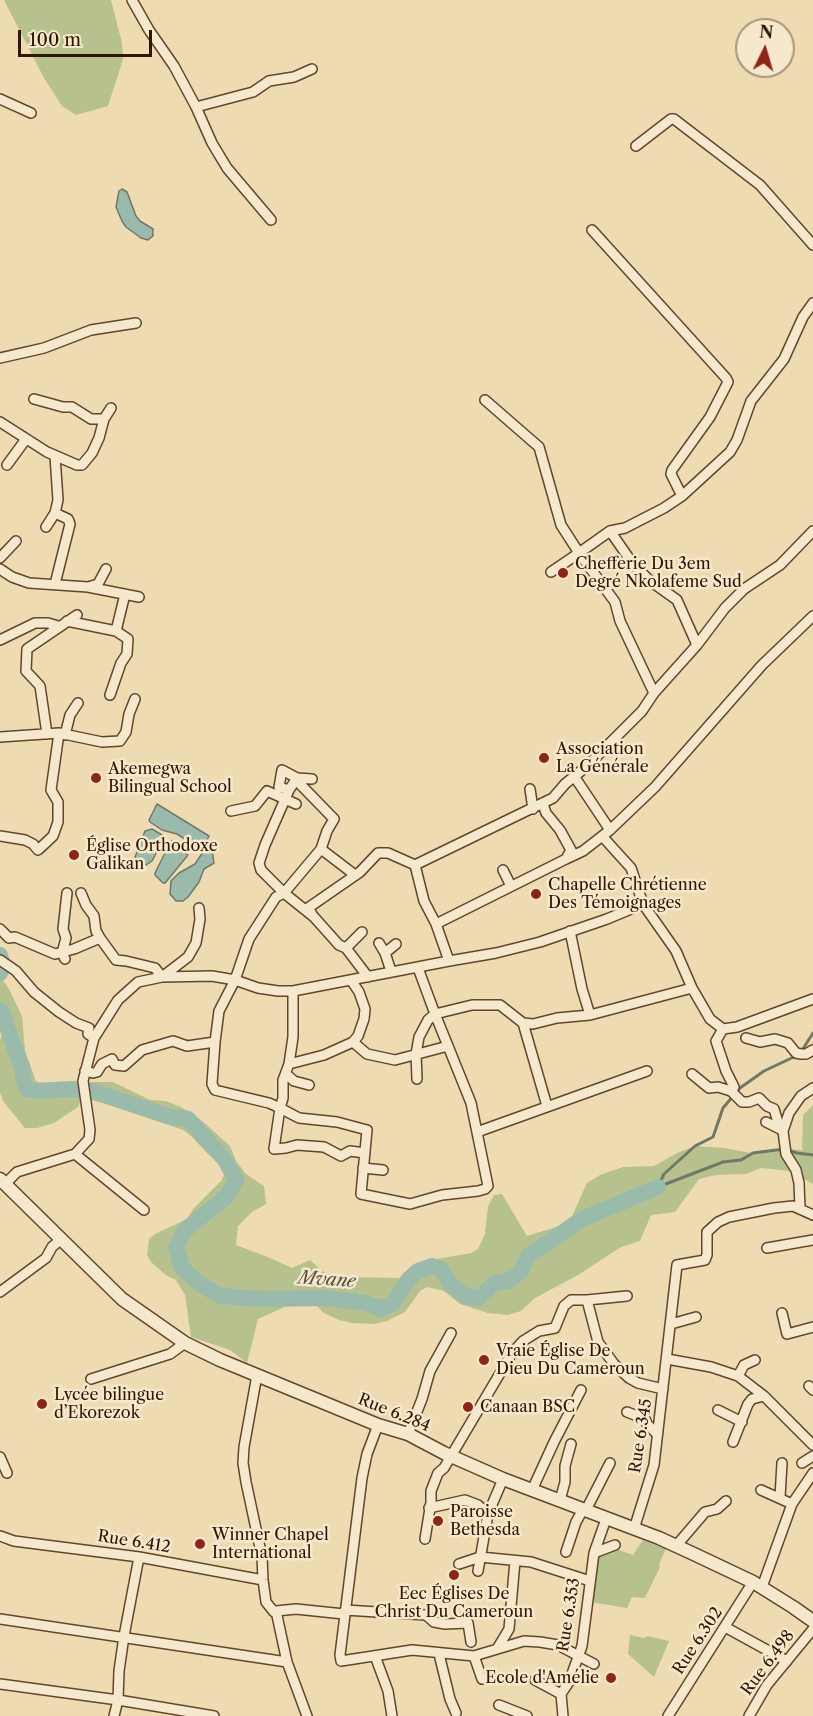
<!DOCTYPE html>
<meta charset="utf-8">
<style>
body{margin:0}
#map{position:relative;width:813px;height:1716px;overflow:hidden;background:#efdbb1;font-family:"Libre Caslon Text",serif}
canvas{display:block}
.north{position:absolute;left:735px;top:18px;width:60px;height:60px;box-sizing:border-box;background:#f5e8cc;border:2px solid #a7947b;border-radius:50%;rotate:5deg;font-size:16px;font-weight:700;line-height:24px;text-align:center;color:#311501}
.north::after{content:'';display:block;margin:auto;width:21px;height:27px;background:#8f2418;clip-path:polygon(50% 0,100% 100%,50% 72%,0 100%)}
.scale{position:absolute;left:18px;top:30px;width:134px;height:27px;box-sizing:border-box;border:3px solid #311501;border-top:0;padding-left:8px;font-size:18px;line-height:21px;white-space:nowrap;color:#311501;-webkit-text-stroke:4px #f5e8cc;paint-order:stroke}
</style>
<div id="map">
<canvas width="813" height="1716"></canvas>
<div class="north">N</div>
<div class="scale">100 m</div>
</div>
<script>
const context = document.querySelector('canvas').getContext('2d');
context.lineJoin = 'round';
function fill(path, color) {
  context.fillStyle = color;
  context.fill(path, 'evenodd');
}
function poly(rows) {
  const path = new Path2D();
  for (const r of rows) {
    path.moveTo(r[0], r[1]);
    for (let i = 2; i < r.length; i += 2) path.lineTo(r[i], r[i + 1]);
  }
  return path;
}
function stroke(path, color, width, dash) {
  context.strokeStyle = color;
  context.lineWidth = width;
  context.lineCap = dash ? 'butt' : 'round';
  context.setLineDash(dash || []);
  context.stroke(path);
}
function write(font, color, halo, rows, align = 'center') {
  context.font = font + ' "Libre Caslon Text",serif';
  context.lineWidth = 5;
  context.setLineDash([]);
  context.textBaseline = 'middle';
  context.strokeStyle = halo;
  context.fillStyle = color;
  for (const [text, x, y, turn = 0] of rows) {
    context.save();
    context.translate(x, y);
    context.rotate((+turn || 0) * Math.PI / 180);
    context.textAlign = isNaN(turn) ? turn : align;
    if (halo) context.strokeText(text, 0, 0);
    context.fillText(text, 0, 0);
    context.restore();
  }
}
fill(poly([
 [4,0,111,0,122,43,123,59,108,106,76,115,62,106,44,78],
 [0,977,8,987,22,1016,25,1051,36,1081,49,1087,89,1082,113,1082,150,1100,166,1101,181,1107,201,1120,230,1146,236,1161,246,1174,264,1186,266,1204,252,1212,238,1226,236,1245,270,1258,292,1268,310,1260,322,1271,330,1275,345,1277,401,1278,425,1261,471,1253,478,1249,485,1234,488,1206,494,1195,502,1194,527,1236,569,1223,587,1183,600,1175,623,1167,654,1166,679,1152,695,1146,724,1148,756,1154,782,1149,802,1150,803,1115,813,1105,813,1184,789,1171,761,1168,746,1174,716,1175,699,1179,675,1212,651,1215,640,1241,621,1247,578,1275,535,1298,521,1311,508,1315,488,1313,460,1304,444,1291,427,1287,420,1291,405,1312,387,1321,374,1324,352,1323,339,1320,324,1313,315,1304,307,1302,287,1306,258,1319,247,1363,230,1350,191,1337,185,1295,176,1280,166,1275,151,1262,147,1255,149,1239,155,1234,187,1219,193,1209,221,1181,226,1172,223,1166,209,1155,191,1136,183,1130,111,1105,87,1099,81,1099,78,1107,54,1123,37,1128,25,1128,3,1101,0,1092,0,1040,2,1035,0,1025],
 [643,1540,666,1549,659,1564,660,1567,645,1598,632,1597,627,1608,591,1602,597,1556,605,1545,633,1555],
 [630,1635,644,1638,648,1636,669,1641,654,1677,628,1654]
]), '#b6c18e');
const water = poly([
 [122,189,127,192,136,216,140,221,153,229,153,236,148,240,141,238,126,227,122,221,116,207,119,191,122,189],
 [157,804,209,836,203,848,194,845,177,834,162,830,150,822,149,820,157,804],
 [152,829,162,835,163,840,152,861,146,865,135,857,145,831,152,829],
 [171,841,182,847,183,851,188,855,165,883,163,883,155,875,155,873,171,841],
 [209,843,211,843,214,863,204,869,199,882,188,897,183,901,176,901,170,894,171,881,179,873,195,864,209,843]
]);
fill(water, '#9abbab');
stroke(water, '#707967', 1.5);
stroke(poly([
 [801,1052,813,1033],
 [658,1187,664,1174,695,1146,713,1137,723,1108,740,1088,764,1071,796,1056],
 [658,1187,723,1162,741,1160,753,1153,784,1149,797,1153,813,1155]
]), '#707967', 3);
stroke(poly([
 [0,955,3,966,0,973],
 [0,1010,4,1015,5,1022,22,1067,24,1082,27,1089,35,1091,73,1089,92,1091,167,1116,188,1119,225,1160,236,1180,227,1196,185,1230,176,1247,182,1268,201,1285,221,1296,260,1299,327,1298,366,1303,381,1309,393,1303,408,1280,418,1271,432,1266,441,1269,450,1284,465,1296,479,1298,495,1283,508,1281,521,1271,528,1256,582,1219,658,1187]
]), '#9abbab', 16);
const minor = poly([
 [132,0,149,30,174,66,196,107,253,92,269,81,294,77,312,69],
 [0,99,31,113],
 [196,107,212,143,227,168,271,220],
 [636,146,671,119,674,119,760,185,813,245],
 [592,230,726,378,728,382,710,417,672,470,671,474,682,496],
 [0,358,44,348,91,330,136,323],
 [34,399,63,407,72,407,91,419,104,419],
 [485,400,539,447,561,525,579,553,610,531,625,528,664,508,682,496,730,452,737,440,751,401,784,359,803,317,813,303],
 [0,422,47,452,77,465,82,465,92,453,99,438,104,419,111,408],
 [55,456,58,500,55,513,68,519,70,524,55,584],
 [7,465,26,439],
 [46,527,55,513],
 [610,531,633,564,649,580,677,600,697,645,654,693],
 [0,558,16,541],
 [0,569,12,577,29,583,88,587,139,597],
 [88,587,98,584,106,569],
 [67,621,116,631,128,639,127,654,121,663,110,695],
 [116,631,125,594],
 [0,640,35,623,48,623,58,626],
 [697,645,725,608,744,589,780,565,813,531],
 [47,734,40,686,26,671,27,649,77,615],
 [65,735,70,715,78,703],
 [0,737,59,733,102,742,120,741,126,732,129,714,135,699],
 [574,776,610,830],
 [312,779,297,778,289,790,265,845,259,863,261,870,284,893,314,917,339,945,346,948,368,977],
 [530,789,533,809],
 [231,811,255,806,267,791,296,804],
 [0,836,25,840,33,844,38,850,53,836,58,822,58,802,51,790,59,733],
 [602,836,631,868,643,904,676,951,692,988],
 [321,849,355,875],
 [566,859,583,851,610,830,655,787,762,665,813,616],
 [503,870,511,886],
 [81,893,86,905,94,916,96,931,100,938],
 [313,916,308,908,360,872,378,853,388,853,415,865],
 [436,924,566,859,571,850,560,830,546,813,543,804],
 [0,929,9,938,15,937,55,954,74,949,100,938,116,960,126,961,155,968,162,977,188,957,196,943,200,919,199,908],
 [570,931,582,989,590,1015],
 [379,943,385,953,391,971],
 [346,948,362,932],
 [385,953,396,944],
 [65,959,62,953,66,938,63,929,67,893],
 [0,960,16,971,34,992,59,1012,76,1023,89,1028,88,1034,94,1038],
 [449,961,496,953,540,942,607,919,643,904],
 [293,991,293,1037,289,1064,283,1080,283,1098,280,1108,299,1118,337,1122,367,1130,361,1194,410,1204,442,1195,478,1191,485,1189,488,1186,471,1103,448,1046],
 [523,1023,547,1106],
 [723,1029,737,1027,813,999],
 [746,1038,760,1042,775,1039,788,1043,796,1053,801,1054,806,1054,813,1050],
 [215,1042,212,1084,215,1090,269,1103,280,1108,274,1149,286,1148,297,1145,324,1147,341,1156,350,1151,365,1153],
 [353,1042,367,1054,395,1060,448,1046,435,1014,472,1005,500,1005,523,1023,533,1024,557,1018,590,1015,692,988,710,1019,723,1029,716,1041,726,1071,734,1087,731,1091],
 [289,1064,324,1055,353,1042,358,1036,364,1019,365,1009,359,992,351,980],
 [85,1071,93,1073,97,1072,102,1064,112,1059,115,1065,124,1066,142,1050,173,1041,187,1046,215,1042,219,1011,235,980,249,939,276,897,284,893,321,849,327,831,334,819,298,782,297,778,282,770,279,787,289,790],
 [286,1074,294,1081,309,1085],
 [692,1074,709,1088,718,1087,731,1091,742,1102,749,1102,759,1098,767,1106,774,1109,780,1129,783,1131],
 [417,1079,416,1054,419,1037,428,1020,435,1014,418,968],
 [766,1122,780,1129],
 [477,1132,647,1071],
 [75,1154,144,1210],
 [363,1168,383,1170],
 [5,1184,17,1172,75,1154,89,1139,90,1130,83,1081,94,1038,118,1000,138,982,162,977,212,976,235,980,258,988,278,991,293,991,449,961,436,924,424,901,415,865,553,798,565,784,587,766,642,711,654,693,620,621,615,602,579,553,551,572],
 [800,1208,799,1183,796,1170,786,1154,783,1131,789,1113,801,1096,813,1088],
 [767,1248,813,1240],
 [0,1292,46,1258,52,1247,60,1240],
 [587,1300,598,1342,614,1364,629,1378,638,1383,663,1389],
 [782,1313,787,1334,813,1327],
 [671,1324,696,1317],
 [667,1359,711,1367,738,1376],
 [755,1360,744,1365,738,1376,764,1396],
 [257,1375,244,1447,243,1463,246,1482,262,1557,263,1580,266,1602,274,1612,276,1611,287,1662,307,1716],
 [91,1379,170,1354,185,1343],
 [809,1386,813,1390],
 [718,1410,742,1422],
 [627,1412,645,1419,647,1424,657,1434],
 [378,1425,367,1454,362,1478,340,1655,341,1661,412,1650,474,1656,482,1679],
 [408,1434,422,1399,430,1371,451,1333],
 [733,1442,748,1404,752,1399,764,1396,813,1445],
 [0,1457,7,1473],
 [802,1463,813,1456],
 [532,1490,554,1442,581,1390],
 [761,1490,792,1504],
 [780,1497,782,1463],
 [560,1500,565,1482,565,1466,571,1444],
 [429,1508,465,1500,478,1505,488,1514],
 [634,1529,654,1465,677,1265,705,1260,707,1255,707,1232,718,1222,729,1217,774,1208,793,1206,813,1215],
 [0,1536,14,1541,139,1557,263,1580],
 [425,1539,431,1502,431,1491,438,1473,444,1468,512,1353,523,1341,539,1331,555,1328,564,1306,571,1300,587,1300,627,1296],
 [676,1546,705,1512,717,1509,726,1501],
 [566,1552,576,1522,581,1513,586,1510,610,1463],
 [594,1553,615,1545],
 [459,1564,480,1557,531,1562,590,1581],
 [478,1571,488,1514,503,1479],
 [762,1587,792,1504,813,1473],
 [345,1610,426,1615,434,1622,445,1624,468,1623,471,1642],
 [276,1611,296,1609,344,1614],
 [0,1619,287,1662],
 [725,1627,787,1661],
 [497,1649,509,1629,515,1561],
 [439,1654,450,1699,456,1713],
 [375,1656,388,1691,392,1716],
 [474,1656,524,1641,540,1642,558,1645,594,1664],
 [535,1680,561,1694],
 [0,1684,118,1700,214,1716],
 [499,1705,527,1716],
 [114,1716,118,1700,119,1671,124,1636,139,1557],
 [563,1716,561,1694,569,1682,582,1646,594,1553,606,1519],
 [668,1716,753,1582],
 [749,1716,767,1685,813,1629]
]);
const tertiary = poly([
 [0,1179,122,1299,185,1343,220,1360,378,1425,408,1434,444,1453,503,1479,659,1538,696,1555,753,1582,793,1607,813,1621]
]);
stroke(minor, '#60462d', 12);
stroke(tertiary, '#60462d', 15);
stroke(minor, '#f5e8cc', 9);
stroke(tertiary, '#f5e8cc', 12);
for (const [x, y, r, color] of [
 [563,573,6,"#8f2418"],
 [544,758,6,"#8f2418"],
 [96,778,6,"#8f2418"],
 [74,855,6,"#8f2418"],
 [536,894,6,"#8f2418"],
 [484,1360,6,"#8f2418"],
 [42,1404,6,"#8f2418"],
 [468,1407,6,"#8f2418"],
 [438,1521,6,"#8f2418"],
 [200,1544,6,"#8f2418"],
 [454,1575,6,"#8f2418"],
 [611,1678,6,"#8f2418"]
]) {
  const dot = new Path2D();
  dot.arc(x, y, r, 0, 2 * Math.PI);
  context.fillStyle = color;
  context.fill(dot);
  stroke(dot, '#f5e8cc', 2);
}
write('16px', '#311501', '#f5e8cc', [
 ["Chefferie Du 3em",575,564],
 ["Degré Nkolafeme Sud",575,582],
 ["Association",556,749],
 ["La Générale",556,767],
 ["Akemegwa",108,769],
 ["Bilingual School",108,787],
 ["Église Orthodoxe",86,846],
 ["Galikan",86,864],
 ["Chapelle Chrétienne",548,885],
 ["Des Témoignages",548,903],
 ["Vraie Église De",496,1351],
 ["Dieu Du Cameroun",496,1369],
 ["Lycée bilingue",54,1395],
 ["d’Ekorezok",54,1413],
 ["Canaan BSC",480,1407],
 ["Paroisse",450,1512],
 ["Bethesda",450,1530],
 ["Winner Chapel",212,1535],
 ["International",212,1553],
 ["Eec Églises De",454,1594,"center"],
 ["Christ Du Cameroun",454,1612,"center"],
 ["Ecole d'Amélie",599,1678,"right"]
], 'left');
write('16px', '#311501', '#f5e8cc', [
 ["Rue 6.284",394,1413,22],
 ["Rue 6.345",641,1436,-81],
 ["Rue 6.412",134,1542,9],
 ["Rue 6.353",569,1615,-81],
 ["Rue 6.302",698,1641,-57],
 ["Rue 6.498",768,1663,-53]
]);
write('italic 18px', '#564f3c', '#f5e8cc', [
 ["Mvane",327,1280,4]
]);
</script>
